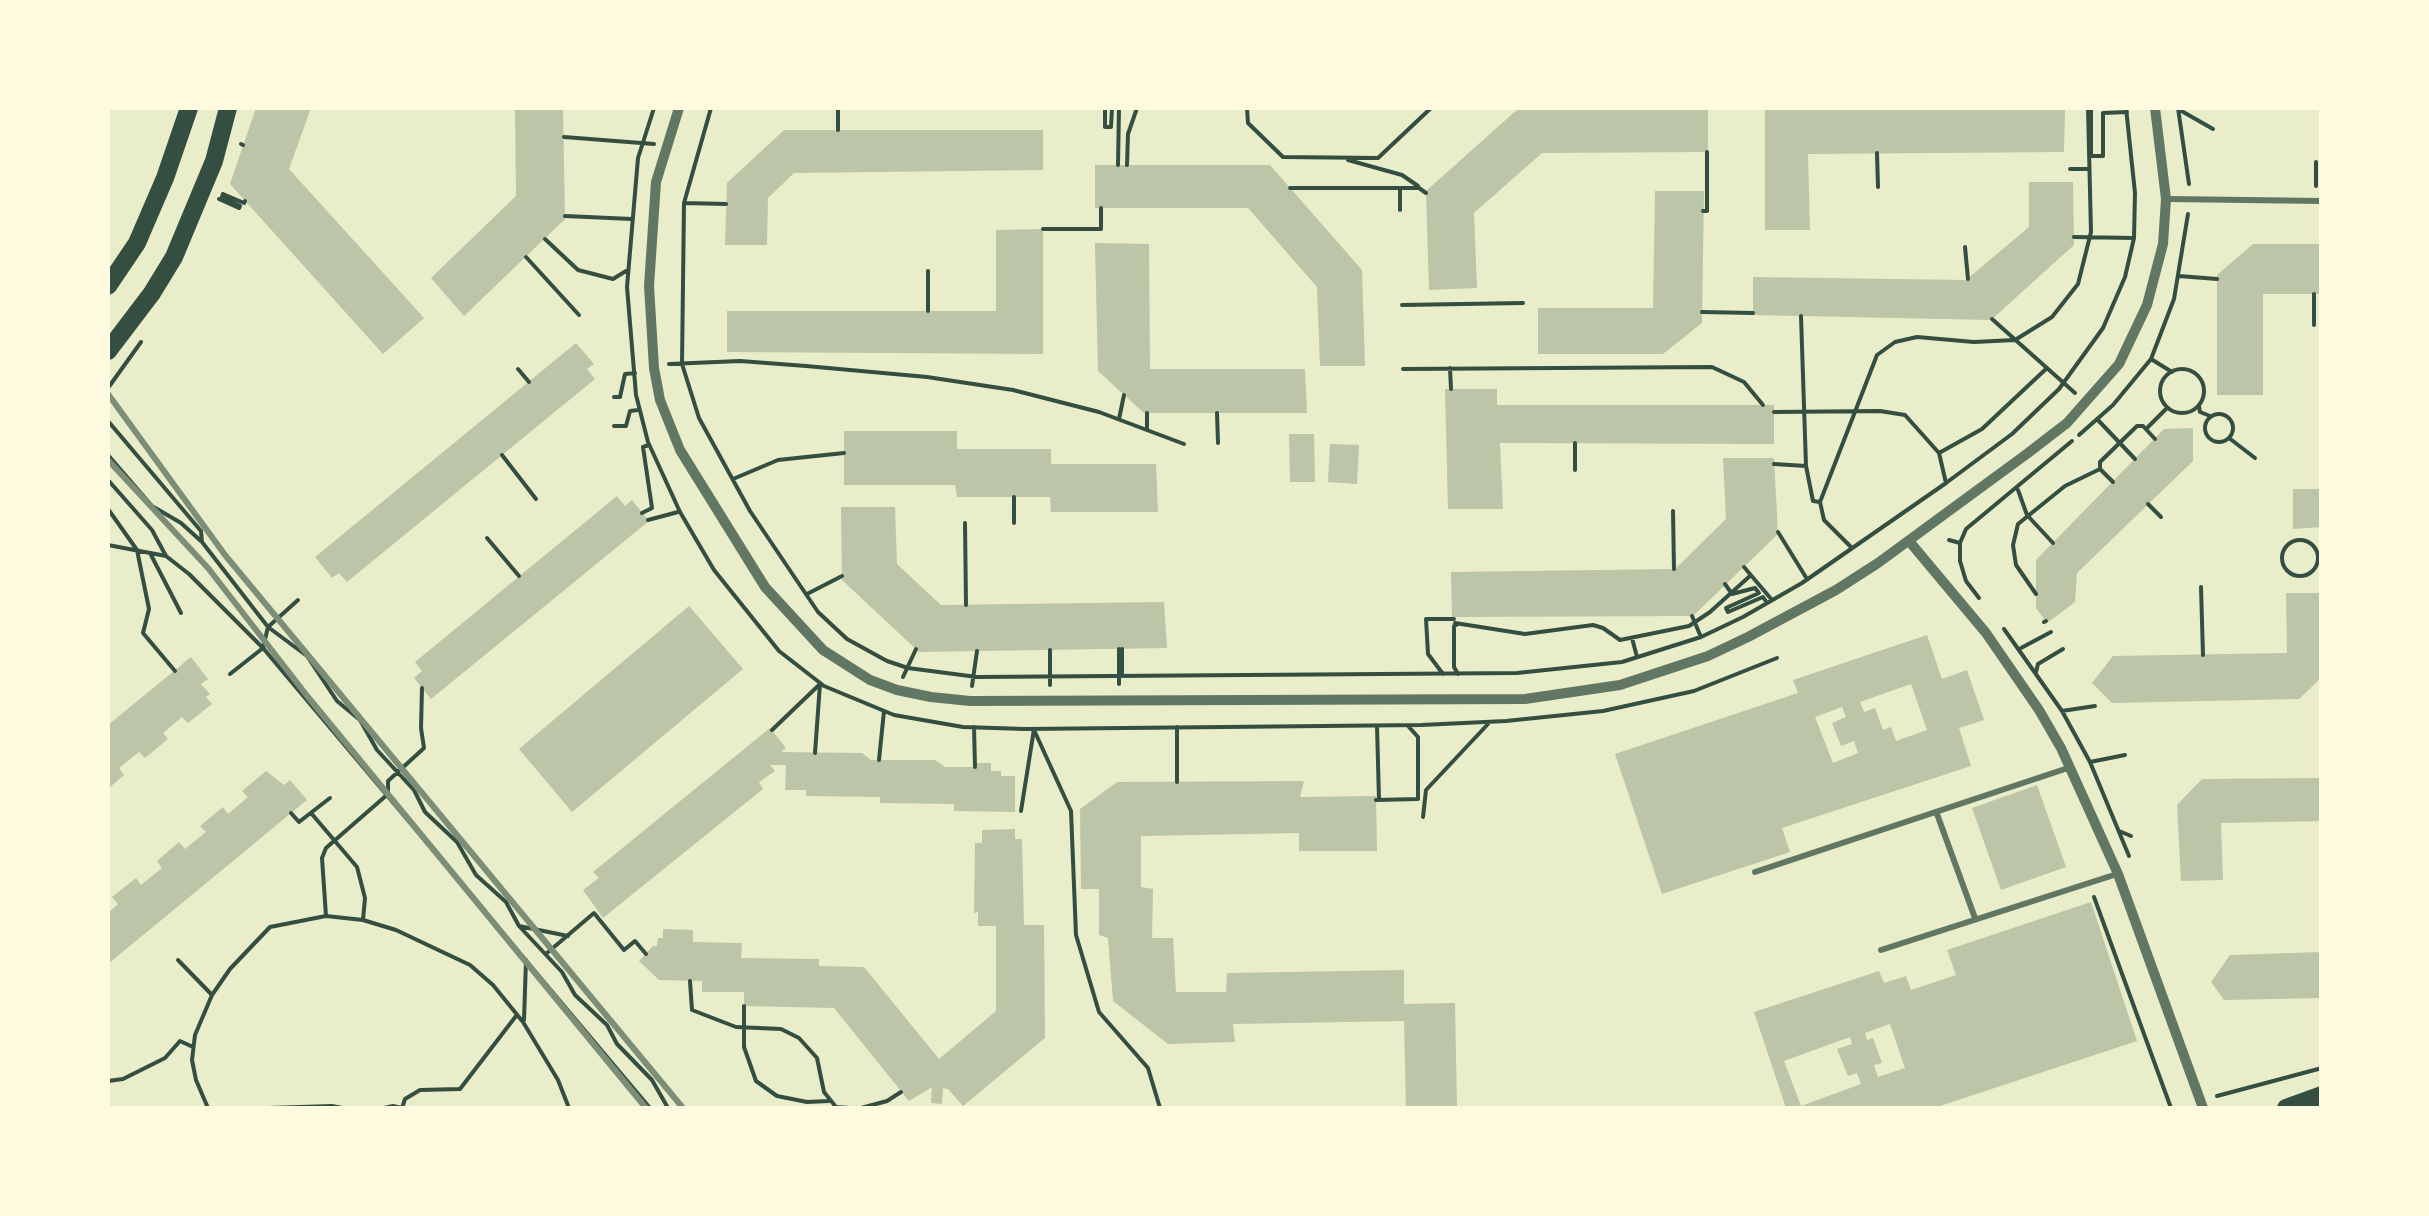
<!DOCTYPE html>
<style>
body{margin:0}
#map{position:relative;width:2429px;height:1216px;overflow:hidden;background:#e9edc9;font-family:Montserrat,sans-serif}
canvas{display:block}
.frame{position:absolute;inset:0;border:110px solid #fefae0;pointer-events:none}
</style>
<div id="map">
<canvas width="2429" height="1216"></canvas>
<div class="frame"></div>
</div>
<script>
const context = document.querySelector('canvas').getContext('2d');
context.lineJoin = 'round';
function fill(path, color) {
  context.fillStyle = color;
  context.fill(path, 'evenodd');
}
function poly(rows) {
  const path = new Path2D();
  for (const r of rows) {
    if (r.length === 3) {
      path.moveTo(r[0] + r[2], r[1]);
      path.arc(r[0], r[1], r[2], 0, 2 * Math.PI);
      continue;
    }
    path.moveTo(r[0], r[1]);
    for (let i = 2; i < r.length; i += 2) path.lineTo(r[i], r[i + 1]);
  }
  return path;
}
function stroke(path, color, width, dash) {
  context.strokeStyle = color;
  context.lineWidth = width;
  context.lineCap = dash ? 'butt' : 'round';
  context.setLineDash(dash || []);
  context.stroke(path);
}
fill(poly([
 [256,108,311,108,289,169,424,318,383,354,230,184],
 [515,108,563,108,565,219,464,316,431,278,516,196],
 [1519,108,1708,108,1708,152,1542,153,1474,213,1477,288,1429,290,1426,191],
 [1765,108,2065,108,2064,152,1808,154,1810,230,1765,230],
 [784,130,1043,130,1043,170,794,173,768,198,767,245,725,245,727,183],
 [1095,165,1270,165,1362,270,1365,366,1320,366,1317,287,1248,208,1095,208],
 [2029,182,2073,182,2074,245,1991,320,1753,315,1753,277,1966,280,2029,227],
 [1655,191,1704,191,1702,323,1663,354,1538,354,1538,308,1653,308],
 [1043,229,1043,354,727,352,727,311,996,311,996,230],
 [1095,243,1149,244,1150,369,1305,369,1307,413,1144,413,1098,371],
 [2253,244,2322,244,2322,294,2263,294,2263,395,2217,395,2217,275],
 [576,343,594,364,587,369,595,379,347,582,339,573,332,578,315,557],
 [1445,389,1497,389,1497,405,1774,405,1774,444,1500,443,1503,509,1448,509],
 [2193,428,2193,461,2077,573,2075,602,2047,623,2036,608,2036,560,2164,429],
 [844,431,957,431,957,449,1051,449,1051,464,1156,464,1158,512,1051,512,1050,497,957,497,955,485,844,485],
 [1289,434,1314,434,1315,482,1290,482],
 [1330,444,1359,445,1357,484,1328,482],
 [1723,458,1774,458,1778,534,1693,616,1452,617,1451,572,1675,569,1726,519],
 [2293,489,2322,489,2322,527,2293,529],
 [617,496,625,506,632,500,649,521,431,699,414,678,422,671,415,662],
 [841,507,895,507,897,564,941,605,1164,602,1167,648,919,652,842,580],
 [2286,593,2322,593,2322,677,2299,699,2112,703,2092,683,2113,656,2287,653],
 [689,606,743,669,572,812,519,749],
 [1927,635,1942,679,1967,670,1984,720,1959,728,1971,766,1782,828,1790,852,1662,894,1615,754,1798,693,1793,680],
 [1911,684,1927,730,1896,741,1891,727,1883,730,1875,708,1864,712,1860,702],
 [1842,707,1846,717,1832,723,1841,746,1854,741,1858,753,1833,763,1815,717],
 [191,657,208,679,201,684,210,694,206,697,212,704,188,723,182,717,163,733,168,739,145,758,139,752,119,768,124,775,108,789,108,725],
 [770,728,786,748,781,752,862,753,871,760,935,760,945,767,976,767,976,763,991,763,991,771,1001,771,1001,776,1015,776,1015,812,954,811,954,804,880,803,880,797,806,796,806,790,785,790,786,765,770,765,775,771,759,782,763,789,603,918,583,890,599,878,593,872],
 [266,771,284,785,290,780,307,800,108,964,108,913,118,904,112,897,136,878,141,885,162,868,157,861,179,842,185,849,206,832,200,826,223,807,228,814,248,797,242,791],
 [2322,778,2322,821,2221,823,2223,880,2181,881,2177,805,2202,779],
 [1304,781,1300,797,1376,796,1377,851,1299,851,1299,833,1141,836,1141,887,1153,889,1152,938,1173,938,1176,992,1226,992,1227,973,1404,970,1404,1004,1455,1003,1457,1107,1406,1107,1404,1021,1233,1024,1235,1042,1168,1044,1113,1001,1108,938,1099,935,1099,889,1081,889,1080,809,1117,782],
 [2037,785,2066,867,2001,890,1972,808],
 [1015,829,1015,839,1022,839,1024,925,1044,925,1045,1038,963,1106,948,1089,943,1088,942,1104,931,1103,932,1087,909,1101,834,1008,744,1006,744,992,702,992,702,981,659,980,639,961,653,946,657,946,658,938,663,938,663,929,693,930,693,942,742,943,741,958,819,959,819,966,864,967,939,1059,996,1011,996,926,978,926,978,912,974,913,975,843,982,843,982,830],
 [2091,902,2137,1041,1934,1108,1786,1108,1754,1012,1879,971,1884,983,1906,976,1911,990,1956,975,1947,950],
 [1890,1024,1905,1068,1878,1077,1874,1065,1882,1063,1873,1038,1867,1040,1865,1033],
 [1850,1037,1852,1044,1837,1049,1848,1076,1857,1073,1861,1084,1801,1106,1784,1061],
 [2322,952,2322,998,2224,1000,2211,982,2230,955]
]), '#bcc5a7');
stroke(poly([
 [654,108,638,158,627,287,636,395,648,442,680,512,714,570,779,651,824,686,894,715,963,727,1025,729,1421,725,1506,721,1603,711,1694,691,1777,658],
 [711,108,684,203,682,364,699,418,750,511,818,612,847,639,887,661,908,668,977,677,1517,673,1622,662,1701,637,1743,617,1802,583,1946,483,2012,434,2059,389,2103,328,2125,277,2134,238,2135,193,2126,108],
 [1105,108,1105,127,1111,127,1112,108],
 [1247,108,1248,123,1283,157,1378,158,1431,108],
 [2091,108,2091,156,2103,156,2103,113,2127,112],
 [2178,108,2189,184],
 [2178,109,2213,129],
 [838,130,838,108],
 [564,137,654,144],
 [241,144,243,145],
 [1877,153,1878,187],
 [1348,160,1402,175,1418,186],
 [1118,165,1119,108],
 [1127,165,1128,134,1137,108],
 [2070,169,2088,169],
 [2316,186,2316,162],
 [1290,188,1419,188,1426,193],
 [219,199,239,208,240,206,222,197,223,194,244,203,245,201],
 [684,203,726,204],
 [1400,210,1400,190],
 [1703,211,1707,211,1707,152],
 [565,216,632,219],
 [1043,229,1101,229,1101,208],
 [2074,237,2134,238],
 [545,239,578,270,613,279,626,271],
 [1965,247,1968,279],
 [526,257,579,315],
 [928,271,928,311],
 [2179,276,2217,279],
 [2314,294,2314,325],
 [1402,305,1523,303],
 [1702,312,1753,313],
 [1801,316,1806,466],
 [1992,319,2075,393],
 [2151,359,2172,372],
 [669,364,740,361,806,366,927,377,1013,390,1099,412,1184,444],
 [1450,368,1451,389],
 [518,369,529,382],
 [1403,369,1712,367,1744,382,1763,405],
 [2182,391,22],
 [108,388,141,342],
 [614,397,620,397,625,374,635,373],
 [2199,406,2200,412,2210,416],
 [1774,412,1880,411,1905,415,1939,453,1946,483],
 [1217,413,1218,443],
 [2219,428,14],
 [1119,419,1124,395],
 [2097,419,2135,459],
 [108,421,201,531,202,542],
 [614,426,626,426,630,411,638,410],
 [1147,429,1147,413],
 [2146,429,2167,408],
 [2079,435,2113,405,2151,359,2174,299,2188,214],
 [2229,438,2255,458],
 [1575,443,1575,470],
 [1939,453,1982,429,2047,368],
 [108,455,152,506,181,523,202,542,268,627,307,656,337,701,360,720,377,750,414,790,425,812,457,842,476,875,506,902,519,926,562,972,575,995,607,1025,617,1044,652,1080,668,1108],
 [502,455,536,499],
 [1774,464,1806,466,1813,501,1820,502],
 [2100,467,2100,462,2137,426,2143,426,2155,439],
 [2100,469,2113,482],
 [733,479,778,460,844,453],
 [108,480,152,530,166,556,189,574,263,648,650,1108],
 [2018,490,2027,515,2053,543],
 [1014,497,1014,523],
 [2148,504,2161,517],
 [108,509,137,550,149,609,143,633,175,671],
 [1673,511,1674,569],
 [642,513,652,508,643,447,649,445],
 [648,520,678,512],
 [965,523,966,605],
 [1778,532,1807,579],
 [487,538,519,576],
 [1949,540,1960,543,1966,529,2072,441],
 [2300,558,18],
 [1960,543,1960,561,1966,581,1979,598],
 [108,545,166,556],
 [1852,548,1824,520,1820,502,1877,355,1895,342,1917,337,1974,342,2015,340,2052,317,2078,284,2091,232,2088,108],
 [150,553,181,613],
 [1744,567,1772,600],
 [1725,584,1732,594,1755,588,1759,593,1726,608,1728,612,1763,597,1767,603],
 [2201,587,2203,655],
 [807,594,842,576],
 [2036,594,2016,565,2013,545,2018,524,2065,486,2100,469],
 [1692,616,1701,637],
 [2044,622,2046,621],
 [1455,623,1525,634,1593,625,1603,628,1620,640,1689,626,1710,612,1751,575],
 [1458,624,1454,626,1454,667,1458,674],
 [2004,629,2062,711,2090,762,2129,856],
 [1632,638,1637,657],
 [2021,648,2051,632],
 [1122,649,1122,676],
 [2036,672,2038,664,2063,649],
 [230,674,263,648,268,627,298,600],
 [1443,674,1428,654,1426,619,1454,619],
 [903,677,916,649],
 [1119,684,1119,649],
 [1050,685,1050,650],
 [972,686,977,651],
 [2062,711,2095,706],
 [1377,726,1379,800],
 [974,727,975,767],
 [1177,727,1177,782],
 [772,730,819,685],
 [1034,730,1071,811,1076,935,1099,1012,1148,1068,1160,1108],
 [815,753,820,684],
 [879,760,884,711],
 [2090,762,2125,755],
 [1376,800,1418,799,1418,737,1408,726],
 [1021,811,1034,729],
 [291,813,299,822,330,798],
 [311,813,357,867,365,898,363,920],
 [1423,817,1426,790,1488,724],
 [2119,831,2131,836],
 [2094,897,2171,1108],
 [326,916,322,858,326,848,388,794,388,781,424,748,421,728,422,688],
 [519,926,568,936],
 [547,953,594,913,624,950,635,941,646,954],
 [178,960,212,995],
 [690,981,692,1010,736,1027,781,1029,799,1038,817,1058,824,1092,836,1107,850,1108],
 [744,1006,744,1047,756,1081,777,1096,807,1102,829,1101],
 [524,1020,526,960],
 [108,1081,123,1079,165,1058,180,1041,193,1047],
 [2217,1096,2322,1068],
 [208,1108,196,1080,192,1060,195,1035,212,995,230,969,270,927,326,916,363,920,396,930,470,965,493,985,523,1022,558,1080,569,1108],
 [268,1108,332,1106,342,1108],
 [384,1108,393,1106,402,1108],
 [402,1108,405,1099,420,1090,460,1089,516,1016],
 [861,1108,887,1101,901,1092]
]), '#344e41', 4);
stroke(poly([
 [2167,199,2322,201],
 [1937,814,1975,918],
 [1755,872,2071,767],
 [1881,950,2117,874]
]), '#617663', 6);
stroke(poly([
 [679,108,656,182,649,286,654,368,660,400,680,450,765,587,823,650,870,680,897,690,931,697,970,701,1525,699,1620,685,1708,656,1748,637,1836,590,1878,563,2028,453,2067,423,2119,364,2147,305,2163,244,2166,199,2155,108],
 [1909,541,1986,633,2039,710,2061,748,2118,874,2203,1108]
]), '#617663', 10);
stroke(poly([
 [108,286,137,243,165,178,189,108],
 [108,351,152,293,174,257,214,161,228,108],
 [2286,1108,2322,1095]
]), '#344e41', 18);
stroke(poly([
 [108,394,225,555,683,1108],
 [108,460,208,568,308,697,646,1108]
]), '#7c8e77', 6);
</script>
